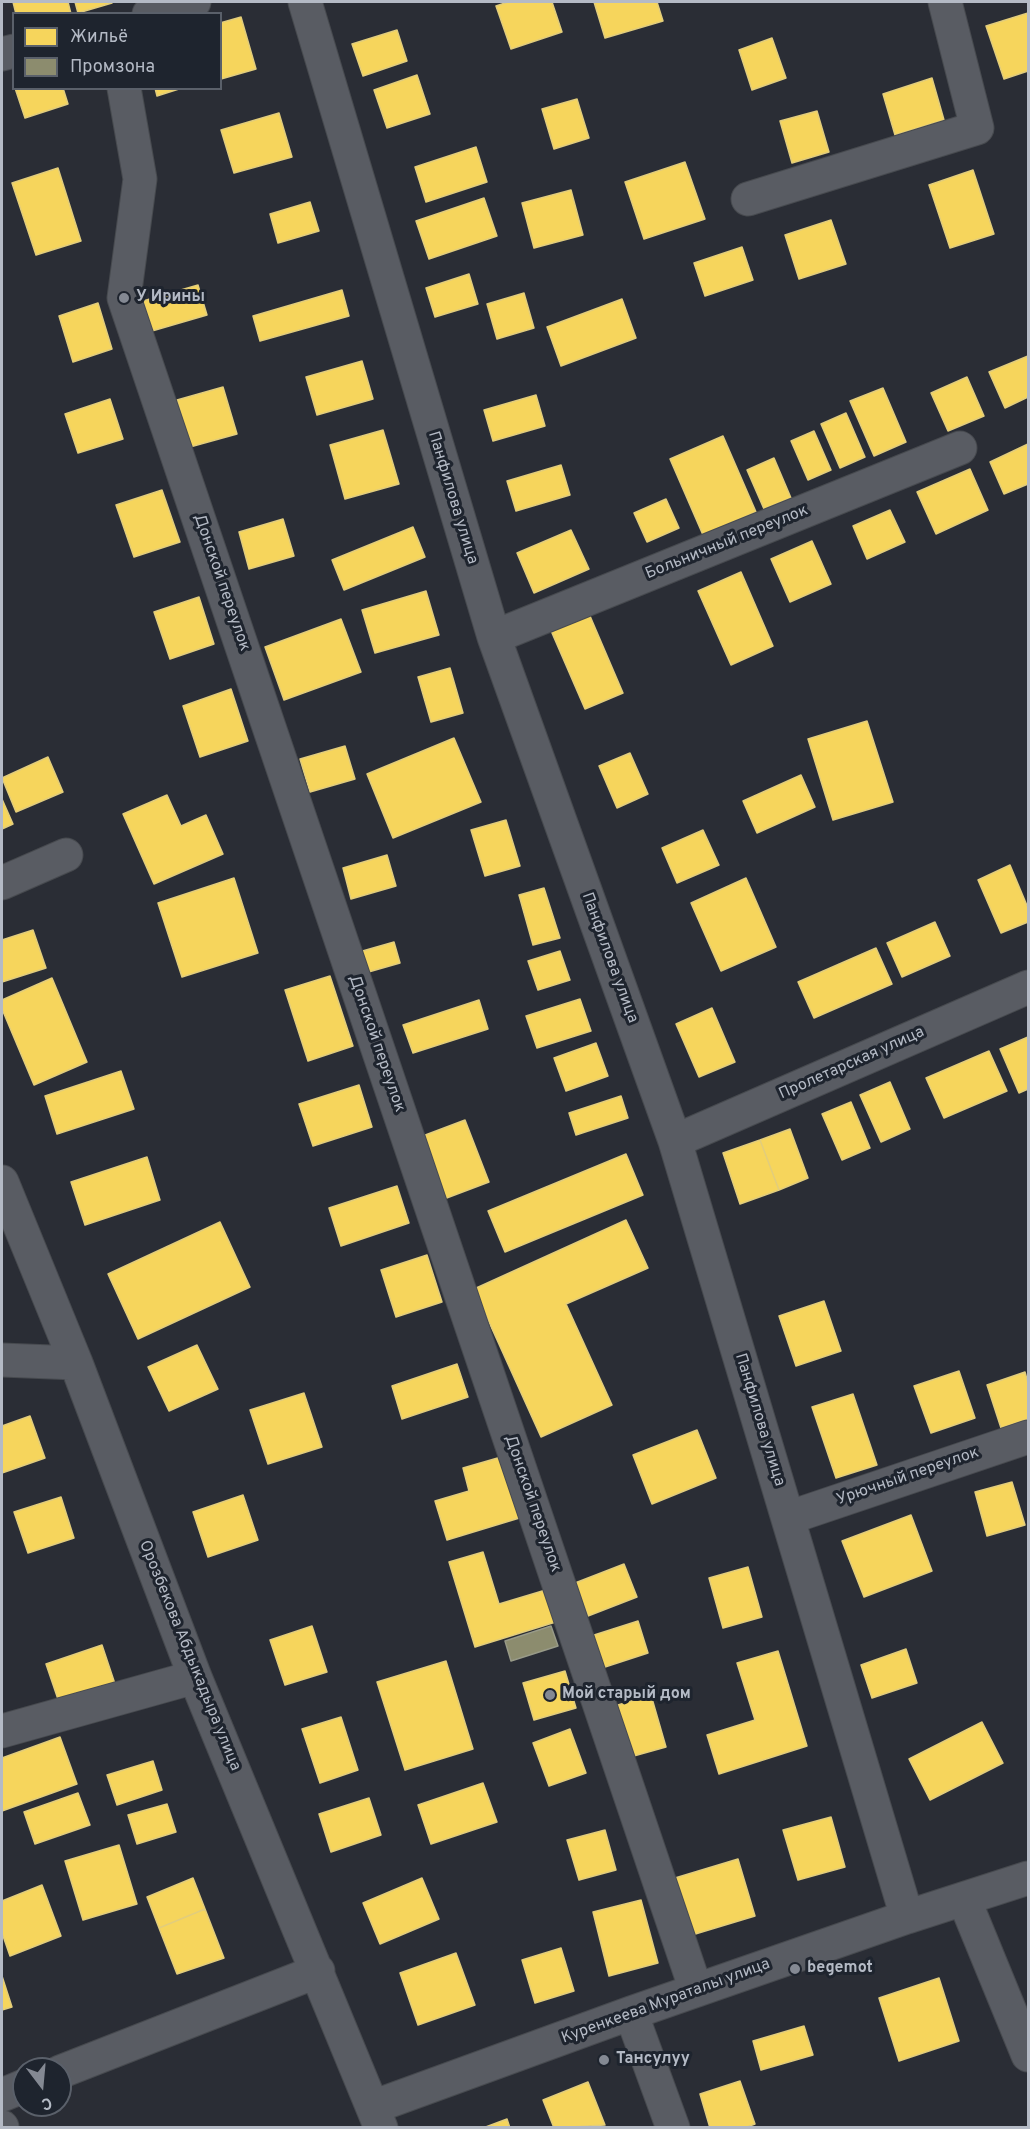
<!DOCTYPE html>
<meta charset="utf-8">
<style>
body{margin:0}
#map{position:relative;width:1030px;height:2129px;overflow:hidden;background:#2a2d35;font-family:Overpass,sans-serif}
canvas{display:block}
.frame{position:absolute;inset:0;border:3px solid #b4bac5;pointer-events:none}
.legend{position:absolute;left:12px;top:12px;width:210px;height:78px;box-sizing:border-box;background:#1e242e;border:2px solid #5a606a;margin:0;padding:8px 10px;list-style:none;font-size:18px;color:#b4bac5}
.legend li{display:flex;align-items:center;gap:12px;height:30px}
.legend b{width:30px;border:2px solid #5a606a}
.north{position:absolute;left:12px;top:2057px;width:60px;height:60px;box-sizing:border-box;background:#1e242e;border:2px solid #5a606a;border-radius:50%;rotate:164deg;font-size:16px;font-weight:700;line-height:24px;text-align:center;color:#b4bac5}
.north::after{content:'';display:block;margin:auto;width:21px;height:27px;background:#848993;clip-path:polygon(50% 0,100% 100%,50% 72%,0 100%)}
</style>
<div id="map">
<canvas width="1030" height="2129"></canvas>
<div class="frame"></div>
<ul class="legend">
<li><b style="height:16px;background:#f6d55c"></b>Жильё</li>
<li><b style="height:16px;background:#8c8c6e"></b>Промзона</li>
</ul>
<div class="north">С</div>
</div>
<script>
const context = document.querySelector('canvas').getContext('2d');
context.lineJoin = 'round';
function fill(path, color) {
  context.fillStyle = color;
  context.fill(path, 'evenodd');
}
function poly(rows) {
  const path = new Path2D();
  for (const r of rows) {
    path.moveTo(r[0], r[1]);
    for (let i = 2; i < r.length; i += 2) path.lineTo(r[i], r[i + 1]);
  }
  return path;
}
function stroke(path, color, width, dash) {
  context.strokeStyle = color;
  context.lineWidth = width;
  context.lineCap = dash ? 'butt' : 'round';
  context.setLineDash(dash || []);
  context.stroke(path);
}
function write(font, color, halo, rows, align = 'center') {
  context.font = font + ' Overpass,sans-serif';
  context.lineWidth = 6;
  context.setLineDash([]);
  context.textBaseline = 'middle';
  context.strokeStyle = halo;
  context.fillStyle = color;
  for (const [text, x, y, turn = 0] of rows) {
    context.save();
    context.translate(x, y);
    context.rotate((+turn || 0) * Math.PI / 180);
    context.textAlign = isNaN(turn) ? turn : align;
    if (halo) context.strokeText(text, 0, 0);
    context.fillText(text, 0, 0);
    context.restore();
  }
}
const homes = poly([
 [13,2,68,2,71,14,16,14,13,2],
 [75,2,112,2,112,3,78,13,75,2],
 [508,2,552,2,562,32,511,49,496,6,508,2],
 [594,2,657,2,663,21,605,38,594,2],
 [1028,13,1028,71,1004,79,986,26,1028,13],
 [241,17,256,69,221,79,220,23,241,17],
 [397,30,407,61,363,76,352,44,397,30],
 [772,38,786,78,752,90,739,50,772,38],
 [417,75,430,114,387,128,374,90,417,75],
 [932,78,944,120,895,135,883,94,932,78],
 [15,88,63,88,68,104,25,118,15,88],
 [155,88,182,88,157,96,155,88],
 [577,99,589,138,554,149,542,109,577,99],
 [817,111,829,152,792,163,780,121,817,111],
 [279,113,292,157,234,173,221,130,279,113],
 [476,147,487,182,426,202,415,167,476,147],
 [685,162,705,219,644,239,625,182,685,162],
 [58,168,81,241,36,255,12,183,58,168],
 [973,170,994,234,950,248,929,185,973,170],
 [571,190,583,235,534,248,522,203,571,190],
 [484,198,497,236,429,259,416,221,484,198],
 [310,202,319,231,278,243,270,214,310,202],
 [831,220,846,264,799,279,785,235,831,220],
 [742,247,753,280,705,296,694,263,742,247],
 [469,274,478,304,435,317,426,288,469,274],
 [198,285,207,315,152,331,143,301,198,285],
 [342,290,349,316,260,341,253,316,342,290],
 [524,293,534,328,497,339,487,304,524,293],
 [622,299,636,338,561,366,547,327,622,299],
 [98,303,112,349,73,362,59,316,98,303],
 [1028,356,1028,397,1005,408,989,372,1028,356],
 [362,361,373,399,317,415,306,377,362,361],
 [967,377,984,416,948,431,931,393,967,377],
 [223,387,237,434,190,447,177,400,223,387],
 [883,388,906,442,874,456,850,401,883,388],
 [536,395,545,426,493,441,484,410,536,395],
 [110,399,123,439,78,453,65,414,110,399],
 [846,413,865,457,840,468,821,424,846,413],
 [383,430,399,484,345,499,330,445,383,430],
 [814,431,831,470,808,480,791,441,814,431],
 [723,436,756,512,703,535,670,459,723,436],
 [1028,444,1028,484,1004,494,990,462,1028,444],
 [774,458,791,498,764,509,747,470,774,458],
 [561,465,570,495,516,511,507,481,561,465],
 [970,469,988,510,936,534,917,492,970,469],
 [162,490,180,542,134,557,116,505,162,490],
 [666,499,679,528,647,542,634,513,666,499],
 [890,510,905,542,867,559,853,526,890,510],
 [283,519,294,556,249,569,239,532,283,519],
 [413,527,425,557,344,590,332,560,413,527],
 [571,530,589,569,534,593,517,553,571,530],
 [812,541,831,584,790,602,771,559,812,541],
 [741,572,773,646,731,665,698,591,741,572],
 [426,591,439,635,375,653,362,610,426,591],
 [199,597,214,644,170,659,154,612,199,597],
 [587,609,623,693,585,709,549,626,587,609],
 [341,619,361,672,284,700,265,647,341,619],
 [450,668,463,713,431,722,418,677,450,668],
 [231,689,248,741,200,757,183,706,231,689],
 [867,721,893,802,833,820,808,739,867,721],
 [454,738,481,802,393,838,367,774,454,738],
 [345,746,355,779,310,792,300,759,345,746],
 [630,753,648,794,617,808,599,766,630,753],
 [48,757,63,792,16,812,2,778,48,757],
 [801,775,815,807,757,833,743,801,801,775],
 [167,795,181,826,206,815,223,854,154,884,123,814,167,795],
 [2,799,13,824,2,829,2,799],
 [506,820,520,866,485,876,471,830,506,820],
 [703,830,719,865,677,883,662,848,703,830],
 [387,855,396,886,351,899,343,868,387,855],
 [1010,865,1028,908,1028,922,1001,933,978,880,1010,865],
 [234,878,258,953,182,977,158,903,234,878],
 [746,878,776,947,721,971,691,903,746,878],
 [544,888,560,938,533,945,519,895,544,888],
 [935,922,950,956,902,977,887,943,935,922],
 [33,930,46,968,2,982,2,940,33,930],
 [394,942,400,963,365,973,359,952,394,942],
 [876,948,892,984,814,1018,798,982,876,948],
 [560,951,570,980,538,990,528,961,560,951],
 [330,976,353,1046,308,1061,285,990,330,976],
 [52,978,87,1062,34,1085,2,1009,2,1000,52,978],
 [580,999,591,1031,537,1048,526,1016,580,999],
 [479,1000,488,1029,413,1053,403,1025,479,1000],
 [712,1008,735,1062,699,1077,676,1024,712,1008],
 [1028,1037,1028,1089,1019,1093,1000,1049,1028,1037],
 [596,1043,608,1076,566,1091,554,1058,596,1043],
 [989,1051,1007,1091,944,1118,926,1078,989,1051],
 [121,1071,134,1109,57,1134,45,1096,121,1071],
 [890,1082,910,1129,881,1142,860,1095,890,1082],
 [359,1085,372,1127,313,1146,299,1104,359,1085],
 [621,1096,628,1118,576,1135,569,1113,621,1096],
 [851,1102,870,1148,842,1160,822,1114,851,1102],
 [465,1120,489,1182,444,1199,420,1137,465,1120],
 [790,1129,808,1178,779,1190,760,1140,790,1129],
 [760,1140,779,1190,740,1204,723,1153,760,1140],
 [626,1154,643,1195,505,1252,488,1211,626,1154],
 [147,1157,160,1200,85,1225,71,1182,147,1157],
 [397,1186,409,1223,341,1246,329,1208,397,1186],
 [626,1220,648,1268,566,1304,612,1405,541,1437,474,1289,626,1220],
 [220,1222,250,1287,138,1339,108,1274,220,1222],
 [427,1255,442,1302,396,1317,381,1270,427,1255],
 [824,1301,841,1351,796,1366,779,1316,824,1301],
 [197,1345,218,1389,169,1411,148,1367,197,1345],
 [457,1364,468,1397,402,1419,392,1386,457,1364],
 [959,1371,975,1418,931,1433,914,1386,959,1371],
 [1025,1372,1028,1383,1028,1419,1001,1428,987,1385,1025,1372],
 [304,1393,322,1447,268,1464,250,1410,304,1393],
 [853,1394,877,1465,836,1478,812,1407,853,1394],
 [30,1416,45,1458,2,1473,2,1426,30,1416],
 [697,1430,716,1478,652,1504,633,1455,697,1430],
 [508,1455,526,1516,447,1540,435,1501,469,1491,463,1468,508,1455],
 [1012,1482,1025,1525,987,1536,975,1492,1012,1482],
 [243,1495,258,1540,208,1557,193,1512,243,1495],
 [61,1497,74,1538,28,1553,14,1512,61,1497],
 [911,1515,932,1571,864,1597,842,1541,911,1515],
 [483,1552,499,1604,549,1589,559,1621,475,1647,449,1562,483,1552],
 [624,1564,637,1597,588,1616,575,1583,624,1564],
 [748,1567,762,1617,723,1628,709,1578,748,1567],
 [638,1621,648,1653,602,1668,591,1636,638,1621],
 [312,1626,327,1672,285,1685,270,1640,312,1626],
 [102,1645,118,1693,62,1711,46,1664,102,1645],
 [906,1649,917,1683,872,1698,861,1665,906,1649],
 [778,1651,807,1746,719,1774,707,1735,755,1720,737,1663,778,1651],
 [446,1661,473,1749,405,1770,377,1682,446,1661],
 [565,1671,576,1708,534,1720,523,1683,565,1671],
 [651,1695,666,1747,623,1759,608,1708,651,1695],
 [341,1717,358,1770,320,1783,302,1729,341,1717],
 [982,1722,1003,1763,930,1800,909,1759,982,1722],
 [570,1729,586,1773,549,1786,533,1743,570,1729],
 [60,1737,77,1784,2,1811,2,1758,60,1737],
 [153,1761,162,1790,117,1805,107,1775,153,1761],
 [483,1783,497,1822,431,1844,418,1805,483,1783],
 [78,1793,90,1825,35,1844,24,1812,78,1793],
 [369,1798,381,1835,331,1852,319,1814,369,1798],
 [167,1804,176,1832,137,1844,128,1815,167,1804],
 [831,1817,845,1867,798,1880,783,1830,831,1817],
 [605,1830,616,1870,579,1880,567,1840,605,1830],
 [119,1845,137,1904,83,1920,65,1861,119,1845],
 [738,1859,755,1916,692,1935,675,1878,738,1859],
 [193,1878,205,1909,159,1928,147,1897,193,1878],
 [422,1878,439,1919,380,1944,363,1903,422,1878],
 [42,1885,61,1936,10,1956,2,1933,2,1901,42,1885],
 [641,1900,658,1963,609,1976,593,1912,641,1900],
 [205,1909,224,1958,177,1974,159,1928,205,1909],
 [561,1948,574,1991,535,2003,522,1960,561,1948],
 [456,1953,475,2005,418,2025,400,1973,456,1953],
 [2,1976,12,2007,2,2010,2,1976],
 [939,1978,959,2041,899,2061,879,1998,939,1978],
 [804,2026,813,2055,761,2070,753,2041,804,2026],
 [740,2081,755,2124,744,2128,710,2128,700,2094,740,2081],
 [588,2082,605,2125,554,2128,543,2100,588,2082],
 [507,2119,510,2128,483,2128,507,2119]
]);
fill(homes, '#f6d55c');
stroke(homes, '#e2cd7c', 1.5);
const industry = poly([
 [551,1626,558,1646,511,1661,505,1641,551,1626]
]);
fill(industry, '#8c8c6e');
stroke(industry, '#989a88', 1.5);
const minor = poly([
 [305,2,494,637,675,1141,907,1917],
 [149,14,194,2],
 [2,54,14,51],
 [124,88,140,179,124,298,696,1990],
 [748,199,977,128,945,2],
 [494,637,960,448],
 [2,883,66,855],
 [675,1141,1028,987],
 [2,1182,76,1363,195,1677,381,2128],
 [2,1360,76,1363],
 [788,1518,1028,1437],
 [2,1731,195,1677],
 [964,1899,1028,2055],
 [631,2013,673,2128],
 [60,2072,318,1971],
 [2,2095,24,2086],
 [373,2107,631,2013,907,1917,1028,1878],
 [2,2127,2,2128]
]);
stroke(minor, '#474a4f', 35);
stroke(minor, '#595c63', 33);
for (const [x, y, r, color] of [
 [124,298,6,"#848993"],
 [550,1695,6,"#848993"],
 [795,1969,6,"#848993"],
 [604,2060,6,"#848993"]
]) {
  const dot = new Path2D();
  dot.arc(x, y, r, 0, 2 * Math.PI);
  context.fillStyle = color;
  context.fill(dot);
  stroke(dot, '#1e242e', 2);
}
write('bold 16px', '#b4bac5', '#1e242e', [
 ["У Ирины",136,298],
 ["Мой старый дом",562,1695],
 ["begemot",807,1969],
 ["Тансулуу",616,2060]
], 'left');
write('16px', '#b4bac5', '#1e242e', [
 ["Панфилова улица",452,498,73],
 ["Больничный переулок",727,543,-22],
 ["Донской переулок",221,583,71],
 ["Панфилова улица",609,958,70],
 ["Донской переулок",376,1044,71],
 ["Пролетарская улица",852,1064,-24],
 ["Панфилова улица",759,1420,73],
 ["Урючный переулок",908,1477,-19],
 ["Донской переулок",532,1504,71],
 ["Орозбекова Абдыкадыра улица",189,1656,68],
 ["Куренкеева Мураталы улица",666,2002,-20]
]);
</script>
